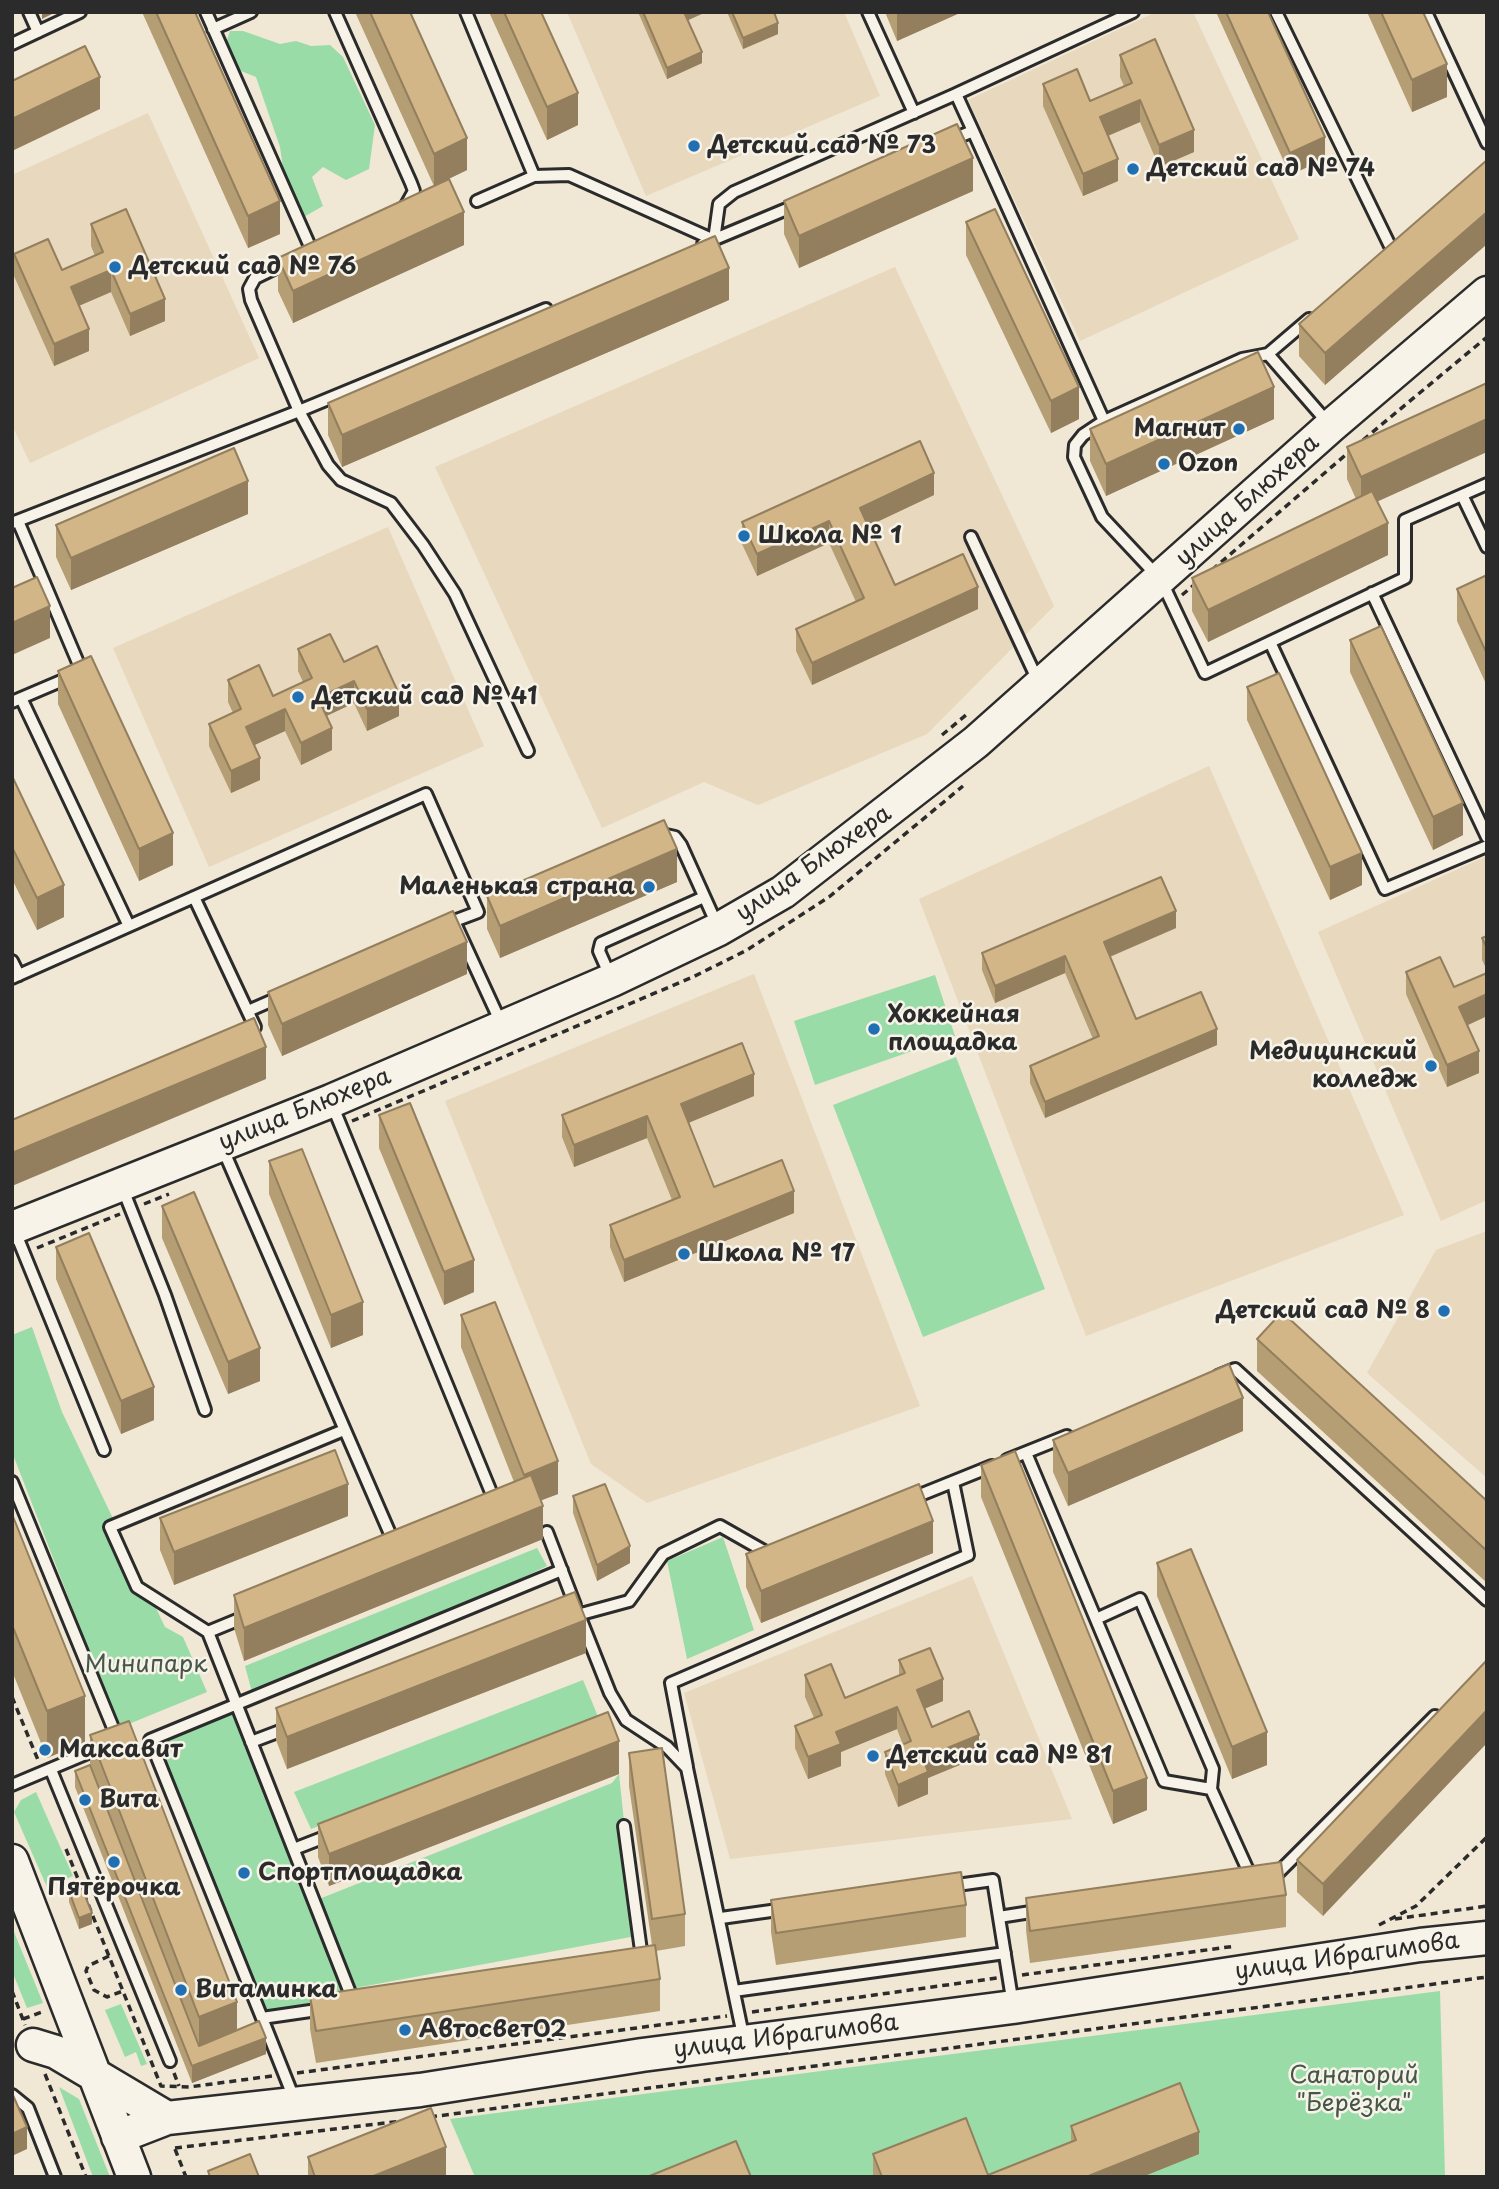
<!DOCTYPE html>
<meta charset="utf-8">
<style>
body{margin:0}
#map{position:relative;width:1499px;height:2189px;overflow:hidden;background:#f0e7d5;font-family:"Playpen Sans",sans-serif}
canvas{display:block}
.frame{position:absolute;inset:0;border:14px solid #2b2b2b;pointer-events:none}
</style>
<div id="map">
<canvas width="1499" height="2189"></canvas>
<div class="frame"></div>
</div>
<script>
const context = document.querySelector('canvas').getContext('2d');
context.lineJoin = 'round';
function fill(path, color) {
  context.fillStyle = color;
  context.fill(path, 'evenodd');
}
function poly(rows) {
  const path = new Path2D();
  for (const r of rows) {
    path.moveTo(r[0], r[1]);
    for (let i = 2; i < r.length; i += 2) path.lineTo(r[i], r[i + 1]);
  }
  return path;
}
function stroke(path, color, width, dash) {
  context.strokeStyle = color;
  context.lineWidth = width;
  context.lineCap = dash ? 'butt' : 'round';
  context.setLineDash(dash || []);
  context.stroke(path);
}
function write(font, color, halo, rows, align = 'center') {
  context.font = font + ' "Playpen Sans",sans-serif';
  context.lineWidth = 5;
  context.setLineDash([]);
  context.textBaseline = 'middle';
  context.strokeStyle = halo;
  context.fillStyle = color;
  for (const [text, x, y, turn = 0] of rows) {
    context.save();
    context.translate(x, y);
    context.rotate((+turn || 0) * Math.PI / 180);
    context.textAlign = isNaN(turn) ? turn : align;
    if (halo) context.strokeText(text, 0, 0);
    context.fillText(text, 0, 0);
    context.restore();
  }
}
fill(poly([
 [567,12,844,12,880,96,646,196],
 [1156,12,1193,12,1299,239,1080,341,968,100],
 [148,113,259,358,30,463,12,425,12,175],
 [895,267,1054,606,927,734,758,805,704,782,602,828,435,467],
 [388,527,484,746,209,867,113,648],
 [1209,766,1404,1215,1086,1336,919,899],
 [1487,856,1487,1200,1441,1221,1318,932],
 [754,974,920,1406,647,1503,591,1464,445,1101],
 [1487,1231,1487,1478,1367,1373,1436,1250],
 [972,1576,1072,1819,730,1859,684,1693]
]), '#e7d8be');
fill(poly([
 [230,31,243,31,280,44,296,41,311,46,330,45,343,57,375,125,369,169,346,180,323,167,312,177,323,206,302,218,285,182,280,147,256,77,231,67,225,46],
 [935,975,955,1036,815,1085,794,1021],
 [956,1057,1045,1289,923,1337,833,1105],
 [32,1327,62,1412,165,1627,183,1637,207,1692,119,1728,12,1452,12,1335],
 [723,1537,754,1630,687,1659,667,1561],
 [537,1548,547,1566,466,1605,252,1692,245,1666],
 [583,1680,599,1719,311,1829,294,1792],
 [233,1712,347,2000,266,2011,159,1743],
 [619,1774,636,1936,355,1988,319,1899,612,1783],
 [36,1792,73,1876,47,1887,14,1812,21,1800],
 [12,1927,43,2003,27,2008,12,1971],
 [1440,1991,1445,2177,475,2177,450,2119],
 [121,2004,147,2064,141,2066,136,2052,125,2057,105,2010],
 [59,2087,79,2099,110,2177,93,2177]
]), '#99dca7');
const lane = poly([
 [29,12,38,32],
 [206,12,312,251,308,253],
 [335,12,411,183,414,191,405,207],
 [466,12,534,176,569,175,714,240],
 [868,12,914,113],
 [1276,12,1392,250],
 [1426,12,1487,143],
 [213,29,251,12],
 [12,44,80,12],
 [956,94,1133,12],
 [973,131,1104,421,1083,435,1075,445,1074,457,1102,517,1161,580,1205,673,1405,578,1405,520,1487,484],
 [477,201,534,176],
 [714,240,719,204,734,192,956,94,973,131,951,140],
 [703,244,794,206],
 [290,261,255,278,249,289,251,300,299,411,328,465,341,480,391,503,423,545,455,594,528,751],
 [1268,354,1328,423],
 [1104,421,1242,359,1268,354,1309,319],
 [1462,495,1487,547],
 [18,521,82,672,21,698],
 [12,523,299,411,546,309],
 [971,537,1039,683],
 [1372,593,1487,837],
 [1270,642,1385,889,1487,846],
 [12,702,21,698,129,926],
 [659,838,666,835,675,837,681,845,718,927],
 [194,897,255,1027,250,1030],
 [12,961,19,975],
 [12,978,426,794,478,912,454,921,501,1023],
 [611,978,599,951,601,943,704,897],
 [248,1011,280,997],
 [331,1102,495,1502],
 [222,1147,394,1543],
 [122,1187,165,1295,205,1410],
 [14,1229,104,1450],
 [1218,1376,1235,1369,1487,1600],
 [344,1430,110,1527,137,1587,208,1632,354,2003],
 [1026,1453,1164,1781,1211,1789,1251,1877],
 [1007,1460,1067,1436],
 [12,1482,118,1740],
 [910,1499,992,1466],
 [547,1532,575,1605],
 [570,1617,629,1601,663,1554,720,1526,771,1555],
 [1096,1619,1140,1599,1213,1769,1211,1789],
 [581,1620,610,1693,626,1720,667,1747,687,1768,744,2040],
 [208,1632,247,1616],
 [251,1742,288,1728],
 [687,1767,671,1683,968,1555,953,1482],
 [51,1770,170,2061],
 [12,1785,100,1748],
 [624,1826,642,1958],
 [294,1849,330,1835],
 [1271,1874,1278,1873,1435,1716],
 [950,1886,993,1880,1013,2005],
 [999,1917,1037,1911],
 [721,1918,785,1909],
 [734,1991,1005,1953],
 [262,2018,150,1740,562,1570],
 [12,2095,28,2108,55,2177],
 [295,2101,262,2018,324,2009]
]);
const secondary = poly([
 [12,1228,331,1101,612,980,719,929,783,892,976,742,1331,426,1487,293],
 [12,1861,134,2177],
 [33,2045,56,2052,167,2118],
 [118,2137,167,2118,420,2090,642,2055,1013,2007,1420,1945,1487,1938]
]);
stroke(lane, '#2b2b2b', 16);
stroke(secondary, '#2b2b2b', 37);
stroke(poly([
 [1363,440,1487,337],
 [1212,570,1349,452],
 [1182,595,1195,584],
 [942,735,966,715],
 [352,1121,693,977,747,950,829,897,963,786],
 [144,1204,169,1194],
 [37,1248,120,1214],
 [12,1697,38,1760],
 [66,1849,161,2086,189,2087,272,2076],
 [1395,1919,1487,1906],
 [1379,1925,1416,1906,1487,1837],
 [109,1956,88,1966,86,1971,94,1990,107,1997,123,1991],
 [1022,1975,1236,1946],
 [12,1991,25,2025],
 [752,2012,997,1978],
 [23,2019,42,2012],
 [174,2073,179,2086],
 [297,2073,727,2016],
 [45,2074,86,2177],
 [430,2117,1487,1977],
 [175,2148,402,2121],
 [175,2149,186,2177]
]), '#2b2b2b', 3.5, [7, 5]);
stroke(lane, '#f7f3e8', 10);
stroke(secondary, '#f7f3e8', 32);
fill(poly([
 [142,12,195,12,280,234,248,248],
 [355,12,410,12,467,170,434,186],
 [489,12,541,12,578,125,547,140],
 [638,12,706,12,688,20,702,63,667,79],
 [727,12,774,12,778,34,743,49],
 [885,12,962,12,897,41],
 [1216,12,1268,12,1325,159,1290,175],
 [1367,12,1423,12,1447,97,1412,112],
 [1120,55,1194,152,1159,167,1140,122,1108,136,1118,181,1083,196,1043,106,1043,84,1090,101,1124,86,1120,77],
 [1487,160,1487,244,1325,385,1299,356,1299,324],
 [973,191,799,268,784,234,784,201],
 [966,222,1079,419,1051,433,966,255],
 [91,224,165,321,130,336,111,292,79,306,89,351,54,366,14,276,14,254,62,270,95,256,91,246],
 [464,245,293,323,278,291,278,258],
 [729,300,342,467,328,435,328,403],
 [1274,419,1106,496,1090,461,1090,429],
 [1347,447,1378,502,1388,555,1208,642,1192,611,1192,578,1356,499,1347,479],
 [934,495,868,526,895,585,978,609,812,685,796,651,796,629,856,602,829,543,757,576,742,544,742,522],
 [248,514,71,590,56,557,56,525],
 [1487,575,1487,686,1457,621,1457,589],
 [1350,640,1463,835,1433,850,1350,672],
 [298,649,344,662,399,716,367,731,354,703,326,716,332,750,301,765,285,731,254,745,260,780,231,793,209,746,209,724,233,713,228,702,228,680,273,696,303,682,298,671],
 [58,671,173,865,139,881,58,704],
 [1247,687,1362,885,1330,900,1247,720],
 [12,776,64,917,37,930,12,879],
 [677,882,500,958,487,929,487,896],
 [1176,928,1110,957,1136,1019,1217,1045,1045,1118,1030,1083,1030,1066,1093,1039,1065,973,995,1003,982,970,982,953],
 [1487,936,1487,970,1482,960,1482,938],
 [1406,972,1454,987,1487,973,1487,1016,1468,1025,1479,1073,1447,1087,1406,994],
 [467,974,282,1056,268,1025,268,992],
 [754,1096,689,1122,714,1187,794,1213,624,1282,610,1247,610,1225,672,1200,647,1138,574,1167,562,1137,562,1115],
 [379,1115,474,1292,444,1305,379,1148],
 [269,1161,363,1335,331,1348,269,1194],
 [162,1206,260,1381,228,1394,162,1238],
 [56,1247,154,1420,121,1434,56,1279],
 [461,1315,558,1494,541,1500,543,1539,244,1661,234,1628,234,1595,514,1482,461,1347],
 [1257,1339,1487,1501,1487,1583,1257,1371],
 [1243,1431,1068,1506,1053,1472,1053,1440],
 [981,1465,1147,1810,1113,1824,981,1497],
 [573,1496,630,1563,597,1581,573,1513],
 [12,1514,85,1742,47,1758,12,1671],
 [348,1516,174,1585,160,1550,160,1518],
 [933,1553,761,1623,746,1587,746,1554],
 [1157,1563,1267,1765,1232,1779,1157,1596],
 [586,1653,287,1769,276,1740,276,1708],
 [899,1660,943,1701,924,1708,932,1727,979,1757,928,1778,928,1794,898,1807,885,1774,885,1752,903,1745,897,1729,841,1752,841,1766,808,1779,795,1748,795,1726,814,1718,805,1697,805,1675,845,1698,899,1675],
 [1487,1660,1323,1916,1297,1892,1297,1860],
 [90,1735,237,2030,266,2054,192,2083,75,1787,75,1771,90,1765],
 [629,1753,685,1914,685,1946,656,1951,660,1979,660,2011,316,2063,310,2029,310,1996,652,1945,629,1786],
 [619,1774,329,1886,318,1857,318,1824],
 [69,1891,92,1924,79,1929,69,1902],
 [1286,1895,1286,1927,1030,1963,1026,1930,1026,1898],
 [771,1900,966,1905,966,1937,776,1965,771,1932],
 [1071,2126,1199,2154,1142,2177,873,2176,873,2154,988,2175,1071,2142],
 [308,2157,446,2177,308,2177]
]), '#b59d74');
fill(poly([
 [42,12,56,12,42,19],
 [684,12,706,12,684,22],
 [897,12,962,12,897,41],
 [778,23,778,34,743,49,743,38],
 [702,52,702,63,667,79,667,68],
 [1447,64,1447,97,1412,112,1412,80],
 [100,77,100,109,12,151,12,119],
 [578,93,578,125,547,140,547,107],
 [1140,100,1140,122,1100,139,1100,117],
 [1194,130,1194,152,1159,167,1159,145],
 [1325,137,1325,159,1290,175,1290,153],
 [467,138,467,170,434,186,434,154],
 [973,158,973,191,799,268,799,236],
 [1118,159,1118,181,1083,196,1083,174],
 [280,201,280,234,248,248,248,216],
 [464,212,464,245,293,323,293,291],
 [1487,212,1487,244,1325,385,1325,353],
 [729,268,729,300,342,467,342,435],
 [111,270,111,292,71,309,71,287],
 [165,299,165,321,130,336,130,314],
 [89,329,89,351,54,366,54,344],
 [1079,387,1079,419,1051,433,1051,401],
 [1274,387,1274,419,1106,496,1106,464],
 [1487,419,1487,452,1361,509,1361,477],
 [934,473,934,495,860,530,860,508],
 [248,481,248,514,71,590,71,558],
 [829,521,829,543,757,576,757,554],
 [1388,523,1388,555,1208,642,1208,610],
 [978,587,978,609,812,685,812,663],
 [50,606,50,638,12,655,12,623],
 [354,681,354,703,318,720,318,698],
 [399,694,399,716,367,731,367,709],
 [285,709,285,731,246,749,246,727],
 [332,728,332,750,301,765,301,743],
 [260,758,260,780,231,793,231,771],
 [1463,803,1463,835,1433,850,1433,817],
 [173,833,173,865,139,881,139,849],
 [677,849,677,882,500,958,500,926],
 [1362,853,1362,885,1330,900,1330,867],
 [64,885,64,917,37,930,37,898],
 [1176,911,1176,928,1104,959,1104,942],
 [467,942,467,974,282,1056,282,1024],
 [1065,956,1065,973,995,1003,995,986],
 [1487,994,1487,1016,1459,1029,1459,1007],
 [1217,1029,1217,1045,1045,1118,1045,1102],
 [266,1047,266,1079,12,1186,12,1153],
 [1479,1051,1479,1073,1447,1087,1447,1065],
 [754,1074,754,1096,681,1126,681,1104],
 [647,1116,647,1138,574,1167,574,1145],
 [794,1191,794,1213,624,1282,624,1260],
 [474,1260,474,1292,444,1305,444,1272],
 [363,1302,363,1335,331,1348,331,1315],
 [260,1348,260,1381,228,1394,228,1362],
 [154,1387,154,1420,121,1434,121,1401],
 [1243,1398,1243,1431,1068,1506,1068,1473],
 [558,1461,558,1494,524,1507,524,1475],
 [348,1484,348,1516,174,1585,174,1552],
 [543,1506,543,1539,244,1661,244,1628],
 [933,1521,933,1553,761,1623,761,1591],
 [630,1546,630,1563,597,1581,597,1565],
 [586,1620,586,1653,287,1769,287,1737],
 [943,1679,943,1701,917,1712,917,1690],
 [85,1696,85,1742,47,1758,47,1711],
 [897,1707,897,1729,841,1752,841,1766,808,1779,808,1757,836,1732],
 [1487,1710,1487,1743,1323,1916,1323,1884],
 [1267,1732,1267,1765,1232,1779,1232,1747],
 [979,1735,979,1757,928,1778,928,1794,898,1807,898,1785,923,1758],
 [619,1741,619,1774,329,1886,329,1854],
 [1147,1778,1147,1810,1113,1824,1113,1791],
 [92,1913,92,1924,79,1929,79,1918],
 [237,2002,237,2048,199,2063,199,2017],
 [266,2038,266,2054,192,2083,192,2066],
 [27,2127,27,2149,12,2156,12,2134],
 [1199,2132,1199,2154,1142,2177,1086,2177],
 [446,2147,446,2177,371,2177]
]), '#937f5e');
const building = poly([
 [156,12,195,12,280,201,248,216,156,12],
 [370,12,410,12,467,138,434,154,370,12],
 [504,12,541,12,578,93,547,107,504,12],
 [643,12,684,12,702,52,667,68,643,12],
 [732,12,774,12,778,23,743,38,732,12],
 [1226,12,1268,12,1325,137,1290,153,1226,12],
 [1381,12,1423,12,1447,64,1412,80,1381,12],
 [1155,39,1194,130,1159,145,1140,100,1100,117,1118,159,1083,174,1043,84,1077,69,1090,101,1132,83,1120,55,1155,39],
 [85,46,100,77,12,119,12,81,85,46],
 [957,124,973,158,799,236,784,201,957,124],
 [1487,160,1487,212,1325,353,1299,324,1487,160],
 [449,179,464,212,293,291,278,258,449,179],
 [126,209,165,299,130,314,111,270,71,287,89,329,54,344,14,254,48,239,62,270,103,252,91,224,126,209],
 [995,209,1079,387,1051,401,966,222,995,209],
 [715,236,729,268,342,435,328,403,715,236],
 [1258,352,1274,387,1106,464,1090,429,1258,352],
 [1487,383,1487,419,1361,477,1347,447,1487,383],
 [920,441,934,473,860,508,895,585,963,554,978,587,812,663,796,629,864,598,829,521,757,554,742,522,920,441],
 [234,448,248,481,71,558,56,525,234,448],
 [1372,491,1388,523,1208,610,1192,578,1372,491],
 [1487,575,1487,654,1457,589,1487,575],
 [37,577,50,606,12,623,12,588,37,577],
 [1381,626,1463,803,1433,817,1350,640,1381,626],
 [330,634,344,662,377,646,399,694,367,709,354,681,318,698,332,728,301,743,285,709,246,727,260,758,231,771,209,724,241,709,228,680,259,665,273,696,312,678,298,649,330,634],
 [91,656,173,833,139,849,58,671,91,656],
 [1279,673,1362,853,1330,867,1247,687,1279,673],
 [12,776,64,885,37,898,12,847,12,776],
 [664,820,677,849,500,926,487,896,664,820],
 [1161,877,1176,911,1104,942,1136,1019,1201,992,1217,1029,1045,1102,1030,1066,1099,1036,1065,956,995,986,982,953,1161,877],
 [453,911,467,942,282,1024,268,992,453,911],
 [1487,936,1487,948,1482,938,1487,936],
 [1440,957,1454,987,1487,973,1487,994,1459,1007,1479,1051,1447,1065,1406,972,1440,957],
 [254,1018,266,1047,12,1153,12,1120,254,1018],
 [742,1043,754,1074,681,1104,714,1187,782,1160,794,1191,624,1260,610,1225,680,1197,647,1116,574,1145,562,1115,742,1043],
 [410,1103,474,1260,444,1272,379,1115,410,1103],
 [302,1149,363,1302,331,1315,269,1161,302,1149],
 [194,1192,260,1348,228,1362,162,1206,194,1192],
 [89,1233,154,1387,121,1401,56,1247,89,1233],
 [495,1302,558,1461,524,1475,461,1315,495,1302],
 [1282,1312,1487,1501,1487,1551,1257,1339,1282,1312],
 [1229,1364,1243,1398,1068,1473,1053,1440,1229,1364],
 [335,1450,348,1484,174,1552,160,1518,335,1450],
 [1015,1451,1147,1778,1113,1791,981,1465,1015,1451],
 [531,1475,543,1506,244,1628,234,1595,531,1475],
 [605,1484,630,1546,597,1565,573,1496,605,1484],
 [919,1484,933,1521,761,1591,746,1554,919,1484],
 [12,1514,85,1696,47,1711,12,1625,12,1514],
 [1191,1549,1267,1732,1232,1747,1157,1563,1191,1549],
 [575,1592,586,1620,287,1737,276,1708,575,1592],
 [930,1648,943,1679,917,1690,932,1727,969,1711,979,1735,923,1758,928,1772,898,1785,885,1752,911,1741,897,1707,836,1732,841,1744,808,1757,795,1726,822,1715,805,1675,831,1664,845,1698,905,1673,899,1660,930,1648],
 [1487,1660,1487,1710,1323,1884,1297,1860,1487,1660],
 [608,1712,619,1741,329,1854,318,1824,608,1712],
 [129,1721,237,2002,199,2017,90,1735,129,1721],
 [662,1748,685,1914,652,1919,629,1753,662,1748],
 [90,1765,199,2046,259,2021,266,2038,192,2066,75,1771,90,1765],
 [1281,1862,1286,1895,1030,1931,1026,1898,1281,1862],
 [961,1872,966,1905,776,1933,771,1900,961,1872],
 [81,1886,92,1913,79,1918,69,1891,81,1886],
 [655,1945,660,1979,316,2031,310,1996,655,1945],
 [1180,2083,1199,2132,1086,2177,882,2177,873,2154,966,2118,988,2175,1076,2140,1071,2126,1180,2083],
 [12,2093,27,2127,12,2134,12,2093],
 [431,2108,446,2147,371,2177,315,2177,308,2157,431,2108],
 [736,2141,751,2177,647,2177,736,2141],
 [250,2154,259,2177,210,2177,208,2171,250,2154]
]);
fill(building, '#d2b687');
stroke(building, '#937f5e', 2);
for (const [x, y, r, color] of [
 [694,146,7,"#1f6fb2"],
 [1133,169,7,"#1f6fb2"],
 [115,267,7,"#1f6fb2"],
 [1239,429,7,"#1f6fb2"],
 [1164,464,7,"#1f6fb2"],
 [744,536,7,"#1f6fb2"],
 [298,697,7,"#1f6fb2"],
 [649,887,7,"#1f6fb2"],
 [874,1029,7,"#1f6fb2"],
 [1431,1066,7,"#1f6fb2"],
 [684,1254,7,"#1f6fb2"],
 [1444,1311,7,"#1f6fb2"],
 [45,1750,7,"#1f6fb2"],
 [873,1756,7,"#1f6fb2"],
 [85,1800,7,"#1f6fb2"],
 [114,1862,7,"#1f6fb2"],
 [244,1873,7,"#1f6fb2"],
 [181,1990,7,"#1f6fb2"],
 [405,2030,7,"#1f6fb2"]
]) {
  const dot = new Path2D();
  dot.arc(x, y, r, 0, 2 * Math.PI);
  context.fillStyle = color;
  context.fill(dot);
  stroke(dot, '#f7f3e8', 2.5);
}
write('bold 24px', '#2b2b2b', '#f7f3e8', [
 ["Детский сад № 73",708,146],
 ["Детский сад № 74",1147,169],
 ["Детский сад № 76",129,267],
 ["Магнит",1225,429,"right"],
 ["Ozon",1178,464],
 ["Школа № 1",758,536],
 ["Детский сад № 41",312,697],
 ["Маленькая страна",635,887,"right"],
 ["Хоккейная",888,1015],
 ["площадка",888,1043],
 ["Медицинский",1417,1052,"right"],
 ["колледж",1417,1080,"right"],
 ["Школа № 17",698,1254],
 ["Детский сад № 8",1430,1311,"right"],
 ["Максавит",59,1750],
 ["Детский сад № 81",887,1756],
 ["Вита",99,1800],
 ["Спортплощадка",258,1873],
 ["Пятёрочка",114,1888,"center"],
 ["Витаминка",195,1990],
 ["Автосвет02",419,2030]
], 'left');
write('24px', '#2b2b2b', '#f7f3e8', [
 ["улица Блюхера",1248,501,-42],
 ["улица Блюхера",814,864,-35],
 ["улица Блюхера",305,1110,-22],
 ["улица Ибрагимова",1347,1957,-8],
 ["улица Ибрагимова",786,2037,-7]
]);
write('24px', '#46574a', '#f7f3e8', [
 ["Минипарк",146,1665],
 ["Санаторий",1354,2076],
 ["\"Берёзка\"",1354,2104]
]);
</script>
